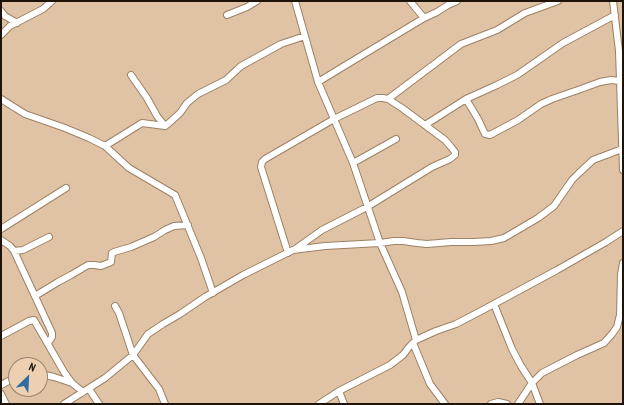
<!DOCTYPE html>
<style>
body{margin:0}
#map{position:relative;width:624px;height:405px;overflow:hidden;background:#e0c3a5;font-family:"PT Sans Narrow",sans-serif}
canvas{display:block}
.frame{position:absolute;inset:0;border:2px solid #1d1308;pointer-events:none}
.north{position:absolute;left:8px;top:357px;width:40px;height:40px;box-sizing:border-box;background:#edd0b2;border:1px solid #9a846e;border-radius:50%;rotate:24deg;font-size:11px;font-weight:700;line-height:16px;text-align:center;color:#1d1308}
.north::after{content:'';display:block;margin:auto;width:14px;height:18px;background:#2e6da4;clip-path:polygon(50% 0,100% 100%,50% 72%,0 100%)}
</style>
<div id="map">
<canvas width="624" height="405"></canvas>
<div class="frame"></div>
<div class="north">N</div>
</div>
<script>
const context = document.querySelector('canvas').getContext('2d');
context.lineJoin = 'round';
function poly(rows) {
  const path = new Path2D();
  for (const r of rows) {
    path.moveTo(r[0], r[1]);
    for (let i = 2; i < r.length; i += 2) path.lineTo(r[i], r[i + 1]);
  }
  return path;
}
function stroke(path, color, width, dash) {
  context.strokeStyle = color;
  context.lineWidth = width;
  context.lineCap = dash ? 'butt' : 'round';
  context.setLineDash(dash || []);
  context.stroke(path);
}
const street = poly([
 [295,1,318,82,353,163,380,243,402,292,416,340],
 [410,1,424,18],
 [613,1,619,51,623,170],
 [1,11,5,16,17,23],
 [227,15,247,7,257,1],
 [1,35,10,26,43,9,52,1],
 [131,75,147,98,157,116,165,126],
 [318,82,341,68,424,18,437,12,448,5,457,1],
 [1,99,25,114,65,128,89,138,105,146,129,168,175,195,201,258,213,293],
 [388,99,461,44,497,30,525,13,558,1],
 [466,99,478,119,485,134,490,135,518,120,541,104,552,99,578,90,600,82,611,80,620,81],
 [425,125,466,99,497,85,517,75,563,43,615,15],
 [105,146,142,123,165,126,169,123,180,113,187,103,198,94,226,80,241,66,281,44,305,36],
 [353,163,396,139],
 [1,229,66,188],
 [1,240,10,246,14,251,52,333,52,337,48,343],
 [14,251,23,250,49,237],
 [288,253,261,167,262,162,265,159,334,119,377,98,383,98,388,99,402,108,445,140,451,147,455,152,455,155,450,159,432,167,367,207,322,230,294,250],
 [35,296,58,282,71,275,88,265,94,265,101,266,111,262,112,253,114,252,131,247,154,237,165,230,174,226,188,225],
 [494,304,512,349,521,366,532,383,540,404],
 [115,306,119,313,133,355,159,389,165,404],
 [1,336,29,321,34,320,64,372,72,383,83,392],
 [413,343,430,384,445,404],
 [40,374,54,377,72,383],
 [1,385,16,377],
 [89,389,99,404],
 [339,391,344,404],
 [1,394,6,404],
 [64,404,105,378,133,355,148,334,163,324,180,314,205,297,243,275,293,250,325,246,380,243,394,241,403,241,417,243,427,244,451,242,474,242,491,241,504,238,538,218,554,206,572,180,579,173,593,160,622,149],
 [319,404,339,391,390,365,403,355,409,347,416,340,436,331,456,324,481,311,557,270,606,242,623,231],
 [491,404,498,402,507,404],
 [518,404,532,383,542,373,577,355,604,343,612,334,617,327,620,315,621,274,623,263]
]);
stroke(street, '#9c8165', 8);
stroke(street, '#fff', 6);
</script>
